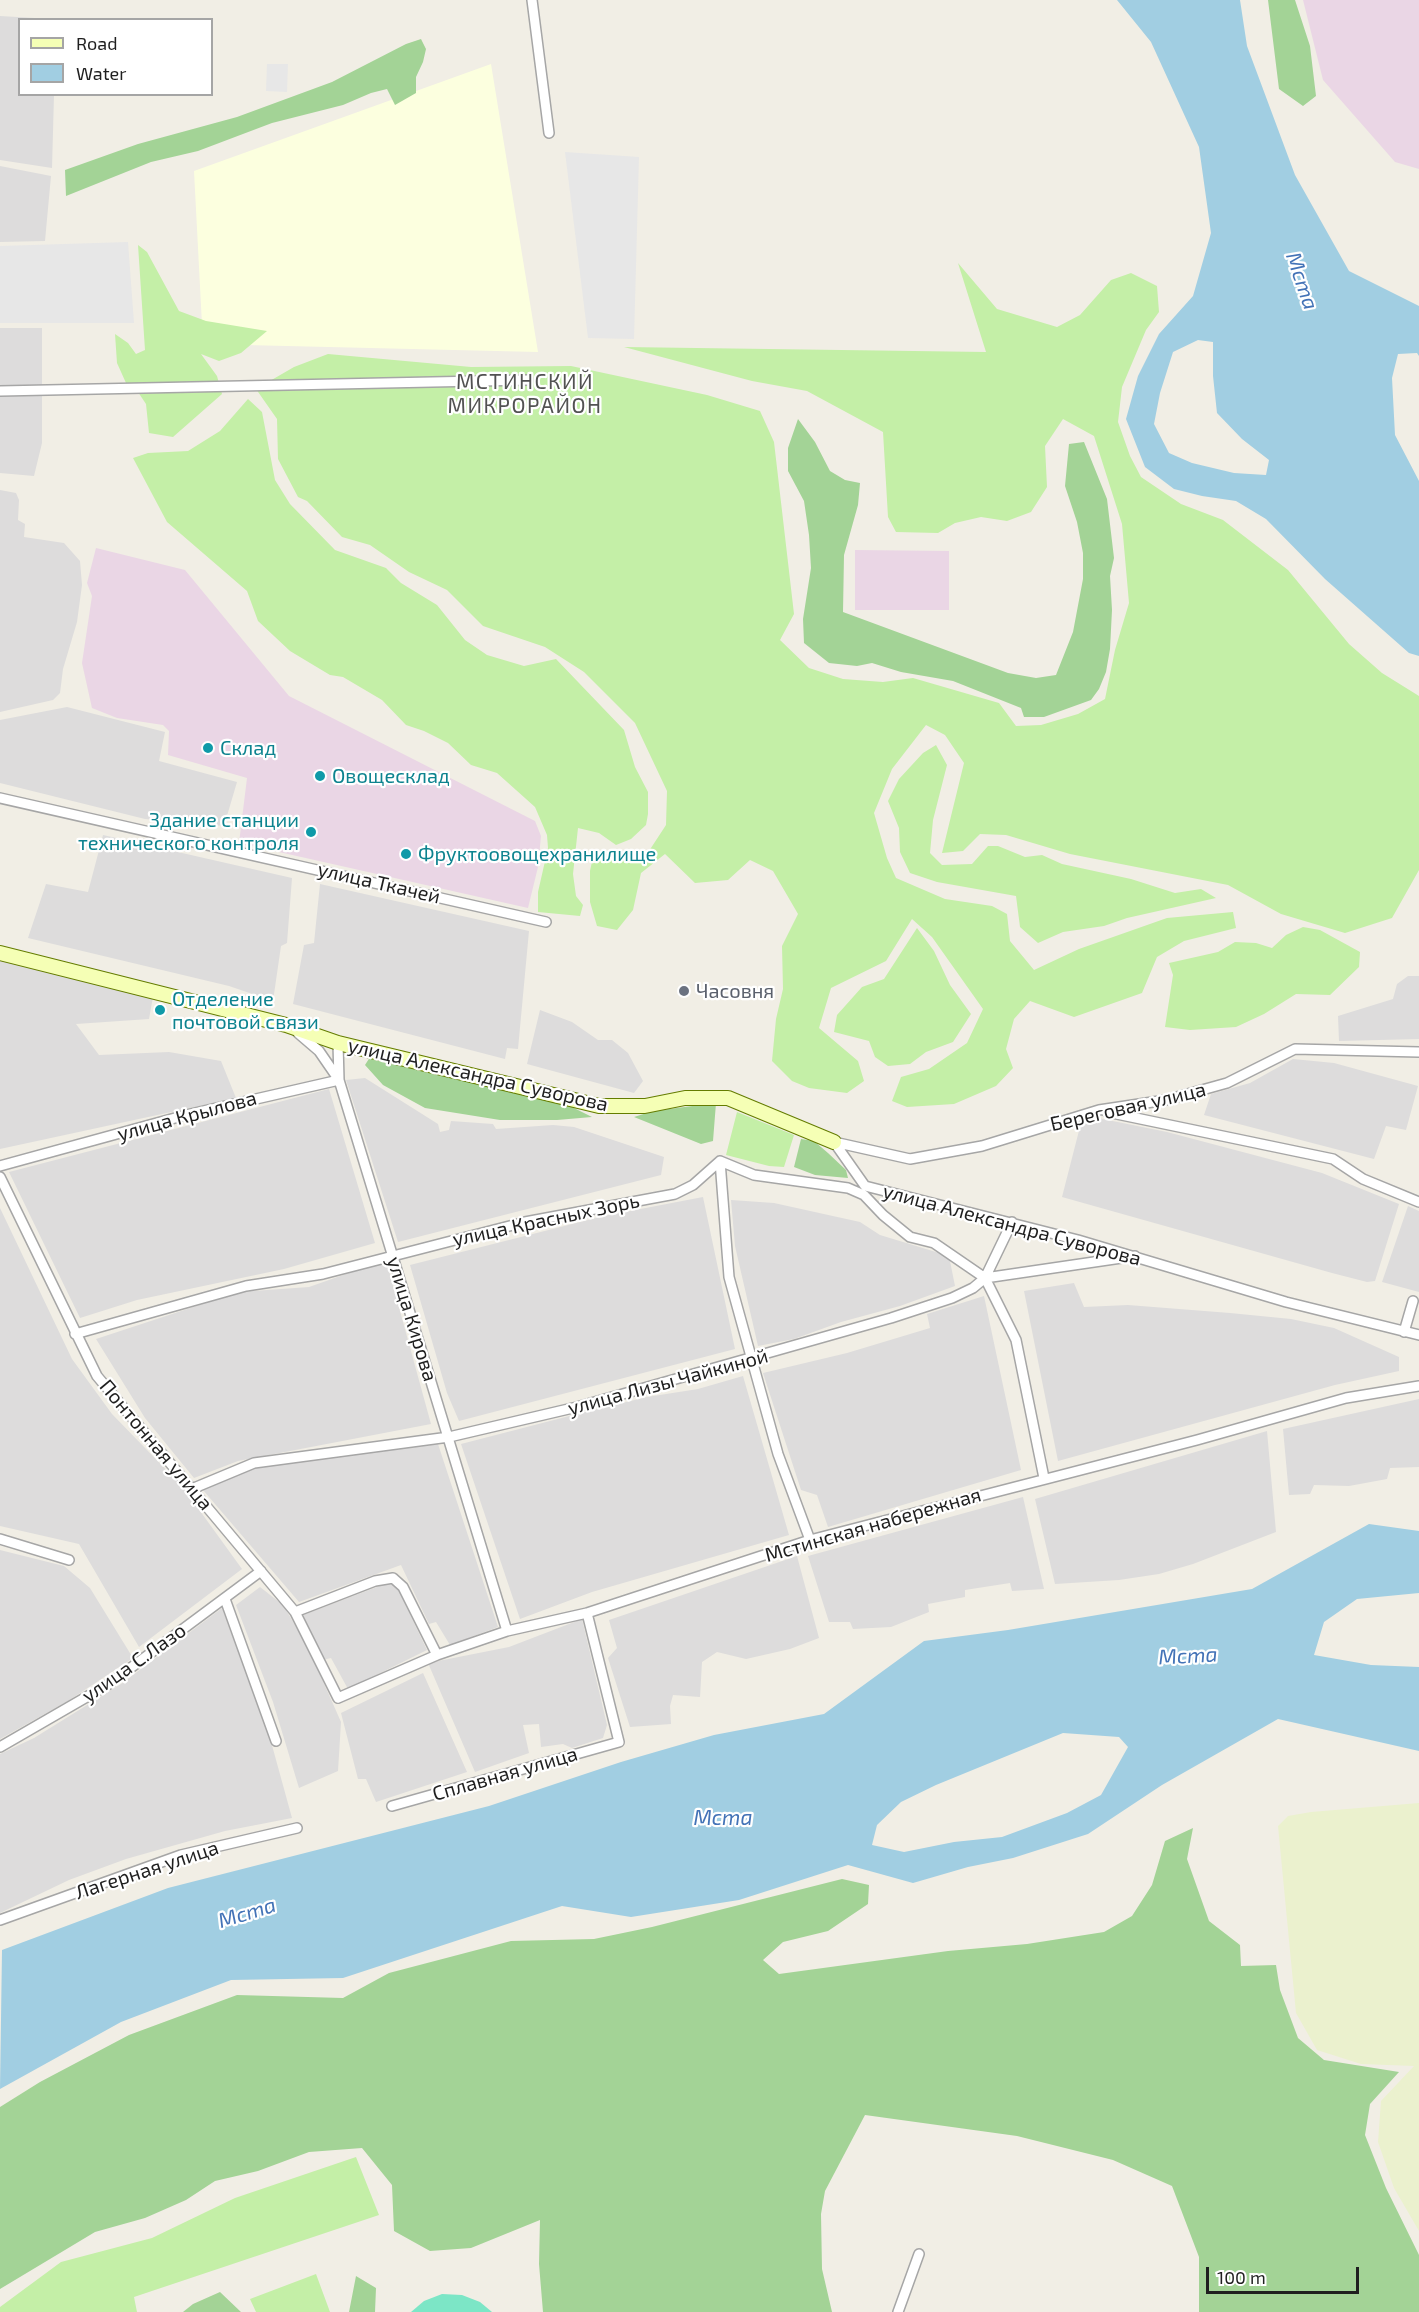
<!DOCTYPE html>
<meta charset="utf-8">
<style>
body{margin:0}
#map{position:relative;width:1419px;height:2312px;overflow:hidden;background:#f1eee5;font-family:"Exo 2",sans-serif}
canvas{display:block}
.legend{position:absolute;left:18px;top:18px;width:195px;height:78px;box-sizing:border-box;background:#fff;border:2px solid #a5a5a5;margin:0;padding:8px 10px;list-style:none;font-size:18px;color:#1f1f1f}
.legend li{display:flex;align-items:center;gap:12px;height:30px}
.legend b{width:30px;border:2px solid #a5a5a5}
.scale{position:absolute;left:1206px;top:2267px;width:153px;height:27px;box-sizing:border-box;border:3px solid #1f1f1f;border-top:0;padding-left:8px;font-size:18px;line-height:21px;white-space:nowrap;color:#1f1f1f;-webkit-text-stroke:4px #fff;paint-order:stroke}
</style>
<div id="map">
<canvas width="1419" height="2312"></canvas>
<ul class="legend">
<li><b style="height:8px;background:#f5ffb5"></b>Road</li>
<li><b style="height:16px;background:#a1cee2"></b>Water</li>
</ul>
<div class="scale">100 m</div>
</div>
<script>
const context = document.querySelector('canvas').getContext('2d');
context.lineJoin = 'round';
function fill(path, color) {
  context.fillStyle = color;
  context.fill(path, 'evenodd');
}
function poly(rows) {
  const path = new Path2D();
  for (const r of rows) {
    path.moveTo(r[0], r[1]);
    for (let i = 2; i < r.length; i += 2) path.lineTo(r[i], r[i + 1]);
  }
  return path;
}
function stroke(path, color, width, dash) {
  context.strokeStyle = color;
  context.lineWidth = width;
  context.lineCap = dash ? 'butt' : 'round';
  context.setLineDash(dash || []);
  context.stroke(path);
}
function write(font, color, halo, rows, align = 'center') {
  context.font = font + ' "Exo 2",sans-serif';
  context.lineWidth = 4.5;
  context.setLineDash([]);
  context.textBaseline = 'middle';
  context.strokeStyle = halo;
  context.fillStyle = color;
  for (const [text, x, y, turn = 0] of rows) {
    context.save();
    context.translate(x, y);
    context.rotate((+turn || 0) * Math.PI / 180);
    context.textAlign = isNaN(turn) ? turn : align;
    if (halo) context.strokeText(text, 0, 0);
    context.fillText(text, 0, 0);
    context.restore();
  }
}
fill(poly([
 [0,16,52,19,20,20,20,94,54,95,52,168,0,160],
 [0,166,51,176,45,241,0,242],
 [0,328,42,328,42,443,34,476,0,473],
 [0,490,16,493,19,500,18,520,25,524,24,537,64,543,80,561,82,585,77,622,63,669,60,693,53,700,0,712],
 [67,707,165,732,159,761,237,782,224,826,145,819,0,783,0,720],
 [103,835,292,878,287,943,281,946,273,1001,229,986,28,938,46,884,88,892],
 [320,884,529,931,518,1049,507,1048,505,1059,293,1004,304,945,314,943],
 [0,960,153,997,149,1019,76,1024,99,1055,169,1052,221,1061,236,1098,0,1149],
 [1408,976,1419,976,1419,1039,1339,1041,1338,1016,1393,999,1397,984],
 [540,1010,572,1022,598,1040,612,1040,628,1053,643,1081,634,1093,527,1064],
 [1293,1059,1334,1063,1418,1086,1406,1130,1386,1126,1374,1159,1204,1115,1211,1094,1250,1083],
 [365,1078,438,1124,440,1132,449,1130,451,1121,493,1124,496,1129,553,1125,574,1127,664,1157,661,1175,398,1242,346,1080],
 [329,1089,375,1243,284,1269,137,1300,80,1318,9,1172],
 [1083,1115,1167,1132,1322,1173,1399,1204,1375,1281,1367,1282,1332,1273,1062,1197],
 [703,1197,735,1349,459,1421,447,1393,410,1265,604,1216],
 [731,1200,774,1203,860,1222,880,1235,949,1256,955,1286,900,1306,841,1322,794,1339,758,1346,735,1246],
 [1408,1206,1419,1211,1419,1292,1382,1282],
 [0,1208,72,1359,112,1414,182,1486,242,1569,139,1647,79,1544,0,1526],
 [386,1260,431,1424,238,1461,194,1478,145,1418,96,1339,239,1292,309,1287],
 [1074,1283,1084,1307,1128,1305,1230,1313,1291,1319,1334,1328,1399,1357,1399,1371,1335,1385,1058,1461,1024,1291],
 [984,1296,1021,1470,828,1527,817,1495,801,1490,763,1373,847,1353,930,1328,927,1314],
 [743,1376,789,1535,592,1592,520,1619,461,1444,581,1413,647,1397,698,1389],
 [1419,1399,1419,1467,1390,1468,1387,1479,1349,1486,1314,1485,1310,1494,1289,1495,1283,1429],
 [1267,1431,1276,1532,1193,1564,1159,1574,1119,1580,1055,1584,1035,1499],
 [438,1444,498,1627,450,1645,436,1622,429,1624,401,1565,299,1602,203,1490,248,1469],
 [1023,1497,1044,1589,1012,1591,1010,1583,965,1590,965,1597,928,1604,929,1612,891,1627,853,1629,850,1622,829,1622,808,1556],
 [0,1550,64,1566,90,1588,133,1658,68,1701,0,1739],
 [797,1556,819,1638,790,1649,746,1659,717,1652,702,1662,700,1697,673,1695,670,1706,671,1724,630,1727,608,1658,617,1648,609,1620],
 [390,1582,399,1591,427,1650,348,1689,331,1658,322,1660,303,1615],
 [260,1587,283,1605,307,1645,341,1722,338,1771,299,1788,273,1702,236,1605],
 [222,1608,270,1738,292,1818,225,1831,126,1859,69,1880,0,1913,0,1754,34,1738,121,1684],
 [582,1619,607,1725,603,1738,572,1748,563,1744,541,1747,539,1724,523,1725,529,1753,475,1772,428,1663,509,1647],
 [423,1673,467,1772,376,1802,366,1779,358,1779,341,1713]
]), '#dddcdc');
fill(poly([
 [1303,0,1419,0,1419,169,1395,162,1323,80],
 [96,548,185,570,289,696,535,821,541,836,538,867,528,908,239,843,247,778,168,755,169,731,163,725,117,718,92,708,82,663,92,596,87,583],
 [855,550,949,551,949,610,855,610]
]), '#ead6e5');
fill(poly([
 [491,64,538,352,203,344,194,171]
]), '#fcffdf');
fill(poly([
 [1419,1803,1419,2231,1394,2188,1378,2142,1381,2101,1414,2066,1361,2064,1317,2050,1296,2013,1278,1826,1288,1816,1311,1812]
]), '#ebf1ce');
fill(poly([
 [138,245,147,252,179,311,206,321,267,331,241,353,219,361,201,354,217,376,222,394,173,437,149,433,146,404,138,392,126,383,117,363,115,334,128,343,136,354,145,350],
 [958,263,997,309,1057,327,1080,315,1111,280,1131,273,1157,286,1159,312,1146,330,1122,387,1118,422,1130,456,1141,477,1181,504,1223,520,1288,570,1349,644,1382,673,1419,696,1419,870,1392,918,1345,933,1281,914,1228,885,1070,854,1006,835,980,834,963,851,942,853,964,763,945,735,926,725,892,769,874,813,887,858,896,878,945,899,992,906,1007,914,1010,941,1034,970,1079,949,1167,918,1233,912,1236,928,1184,941,1157,957,1142,993,1074,1017,1030,1001,1014,1019,1006,1049,1013,1068,996,1086,954,1104,907,1107,892,1101,901,1077,929,1069,967,1043,983,1009,932,937,912,919,886,961,831,988,819,1028,858,1061,864,1081,847,1093,809,1088,792,1081,772,1061,776,1019,783,989,782,946,798,914,773,871,750,860,728,880,695,883,665,854,641,873,633,910,617,930,597,926,590,902,590,871,594,852,626,857,649,851,666,825,667,791,635,723,584,672,545,647,483,626,447,590,409,572,370,545,342,537,307,501,298,497,278,459,277,419,256,389,294,367,328,354,471,367,571,366,707,395,760,411,774,442,794,614,780,640,809,668,843,679,883,682,913,678,999,703,1016,726,1041,725,1078,714,1105,699,1115,650,1129,603,1122,524,1094,436,1063,419,1045,446,1047,487,1031,512,1007,521,981,517,955,523,938,533,896,532,888,517,883,432,807,391,752,381,624,347,986,352],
 [248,399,262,412,275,480,290,504,335,550,386,568,401,583,437,605,465,640,487,655,524,666,556,659,624,730,635,767,648,792,648,814,646,825,631,839,616,845,599,833,578,828,573,874,576,896,583,905,580,916,538,912,538,892,548,848,547,835,535,807,497,773,471,765,448,743,424,731,406,725,382,700,343,677,330,675,290,651,258,621,247,591,167,522,133,458,148,453,188,451,220,431],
 [936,745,947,765,933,820,930,853,942,865,972,864,988,846,998,846,1025,857,1042,855,1062,864,1131,879,1175,893,1201,889,1216,898,1127,918,1104,926,1063,932,1038,943,1020,927,1016,896,937,882,910,873,900,852,899,828,888,801,899,779,923,753],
 [1303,927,1320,930,1360,952,1359,967,1330,995,1296,994,1264,1014,1236,1027,1190,1030,1165,1027,1173,975,1169,963,1218,952,1235,942,1256,943,1272,948,1286,935],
 [917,928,934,951,950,985,971,1014,953,1042,926,1052,910,1064,888,1066,875,1057,869,1041,834,1032,837,1015,862,987,884,979],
 [737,1112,794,1135,784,1167,769,1166,726,1155],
 [356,2157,379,2215,134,2297,137,2312,0,2312,0,2307,61,2262,152,2238,235,2198],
 [316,2274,330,2312,256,2312,250,2299]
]), '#c4efa7');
fill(poly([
 [1268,0,1295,0,1310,46,1316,96,1303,106,1279,89],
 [421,39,426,49,423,62,416,77,416,93,395,105,387,89,371,93,343,105,272,123,198,151,151,162,66,196,65,170,138,144,237,117,332,82,406,44],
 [798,419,815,442,830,471,845,480,860,483,858,505,844,555,843,612,1008,673,1036,678,1056,675,1073,632,1083,579,1083,553,1077,522,1065,486,1069,444,1084,442,1107,499,1114,558,1110,576,1112,610,1110,649,1106,672,1099,689,1091,700,1044,717,1024,717,1021,708,953,681,901,672,872,663,857,666,829,663,804,643,803,619,811,568,809,535,804,501,788,471,788,448],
 [372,1054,568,1105,592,1117,557,1120,500,1120,425,1108,383,1085,365,1065],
 [716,1103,713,1141,701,1144,634,1117,653,1111],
 [801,1139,814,1141,828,1153,846,1170,848,1178,815,1175,794,1167],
 [1193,1828,1187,1859,1209,1921,1240,1945,1241,1966,1276,1965,1280,1990,1298,2038,1324,2060,1399,2072,1370,2104,1365,2135,1386,2188,1419,2255,1419,2312,1199,2312,1199,2257,1172,2186,1113,2160,1017,2136,865,2115,825,2191,821,2214,822,2269,832,2312,543,2312,539,2264,540,2220,471,2248,430,2251,394,2231,392,2185,362,2148,309,2152,258,2171,215,2181,186,2200,145,2218,95,2232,0,2289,0,2107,40,2082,129,2035,237,1995,343,1998,389,1973,511,1941,594,1939,652,1927,842,1879,869,1885,868,1904,828,1931,783,1942,763,1960,779,1974,948,1951,1027,1944,1104,1932,1132,1916,1152,1885,1165,1841],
 [356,2276,376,2288,375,2312,349,2312],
 [220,2292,241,2312,183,2312,193,2304]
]), '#a3d396');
fill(poly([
 [442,2294,462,2295,480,2302,492,2312,411,2312,424,2301]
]), '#7ce6c6');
fill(poly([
 [267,64,288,64,287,92,266,91],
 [565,152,639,157,634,339,588,338],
 [128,242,134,323,0,323,0,246]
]), '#e7e7e7');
fill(poly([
 [1117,0,1240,0,1247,46,1295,175,1349,271,1419,306,1419,356,1417,353,1398,354,1392,378,1395,435,1419,481,1419,656,1409,653,1325,579,1266,519,1236,501,1202,496,1174,489,1145,467,1126,419,1138,376,1159,334,1193,296,1211,233,1199,147,1151,42],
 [1198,340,1213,342,1213,376,1217,413,1242,439,1269,460,1266,475,1234,473,1192,463,1169,453,1154,424,1160,393,1173,352],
 [1369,1524,1419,1531,1419,1593,1357,1599,1324,1622,1314,1655,1371,1665,1419,1667,1419,1751,1278,1719,1162,1785,1088,1834,1013,1858,968,1867,913,1883,848,1865,739,1900,631,1917,562,1906,343,1978,231,1980,121,2022,0,2089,2,1950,168,1888,489,1806,621,1762,714,1735,824,1714,924,1641,1008,1630,1252,1589],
 [1063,1733,1119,1737,1128,1747,1101,1795,1067,1813,1002,1837,954,1842,904,1852,872,1845,877,1825,901,1802,936,1785]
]), '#a1cee2');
const street = poly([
 [532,0,549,133],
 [0,391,528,380],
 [0,798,546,922],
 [298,1033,319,1051,339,1080,507,1631],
 [1107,1112,1333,1159,1363,1179,1419,1202],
 [834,1142,865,1186,1078,1240,1286,1302,1419,1335],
 [834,1142,910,1159,982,1146,1099,1110,1166,1100,1227,1083,1295,1049,1419,1052],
 [720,1161,729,1277,778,1454,810,1540],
 [0,1166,186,1115,339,1080,338,1043],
 [0,1177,97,1376,295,1612,338,1698,437,1655,507,1631,587,1613,810,1540,1197,1440,1346,1398,1419,1386],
 [1012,1222,985,1278,1016,1340,1044,1478],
 [1404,1332,1413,1301],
 [75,1334,246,1286,323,1274,525,1222,675,1194,693,1185,720,1161,754,1175,848,1188,864,1195,883,1215,910,1237,934,1243,985,1278],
 [194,1488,254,1463,449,1437,577,1407,891,1318,952,1298,973,1288,985,1278,1135,1256],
 [0,1539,69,1560],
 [225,1599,276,1741],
 [295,1612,375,1581,393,1578,403,1587,437,1655],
 [0,1747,109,1684,261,1571],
 [392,1806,619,1742,587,1613],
 [0,1920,181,1855,297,1828],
 [898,2312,919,2254]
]);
const secondary = poly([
 [0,953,286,1025,338,1043,599,1106,645,1106,685,1098,728,1098,834,1142]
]);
stroke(street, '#a6a6a6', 12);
stroke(secondary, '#647c00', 16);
stroke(street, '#fff', 9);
stroke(secondary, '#f5ffb5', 14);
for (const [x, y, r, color] of [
 [208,748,6,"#0f9aa8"],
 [320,776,6,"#0f9aa8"],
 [311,832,6,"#0f9aa8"],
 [406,854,6,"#0f9aa8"],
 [684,991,6,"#6b7280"],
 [160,1010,6,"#0f9aa8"]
]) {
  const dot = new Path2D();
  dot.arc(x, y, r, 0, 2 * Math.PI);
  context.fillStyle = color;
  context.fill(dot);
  stroke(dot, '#fff', 2);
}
write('20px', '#0d838f', '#fff', [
 ["Склад",220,748],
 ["Овощесклад",332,776],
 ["Здание станции",299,820,"right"],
 ["технического контроля",299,843,"right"],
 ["Фруктоовощехранилище",418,854],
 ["Отделение",172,999],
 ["почтовой связи",172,1022]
], 'left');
write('20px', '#1f1f1f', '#fff', [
 ["улица Ткачей",379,883,13],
 ["улица Александра Суворова",478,1075,13],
 ["Береговая улица",1128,1107,-13],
 ["улица Крылова",187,1116,-15],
 ["улица Красных Зорь",546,1220,-12],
 ["улица Александра Суворова",1012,1225,15],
 ["улица Кирова",412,1319,73],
 ["улица Лизы Чайкиной",668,1382,-15],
 ["Понтонная улица",156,1445,50],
 ["Мстинская набережная",873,1525,-16],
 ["улица С.Лазо",134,1663,-35],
 ["Сплавная улица",505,1774,-16],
 ["Лагерная улица",147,1870,-18]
]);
write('20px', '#5b616d', '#fff', [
 ["Часовня",696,991]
], 'left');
write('italic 21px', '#4373b7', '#fff', [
 ["Мста",1302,281,71],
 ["Мста",1188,1656,-3],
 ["Мста",723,1818],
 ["Мста",247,1913,-17]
]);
context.letterSpacing = '1.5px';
write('21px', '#525252', '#fff', [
 ["МСТИНСКИЙ",525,382],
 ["МИКРОРАЙОН",525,406]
]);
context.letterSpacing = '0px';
</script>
